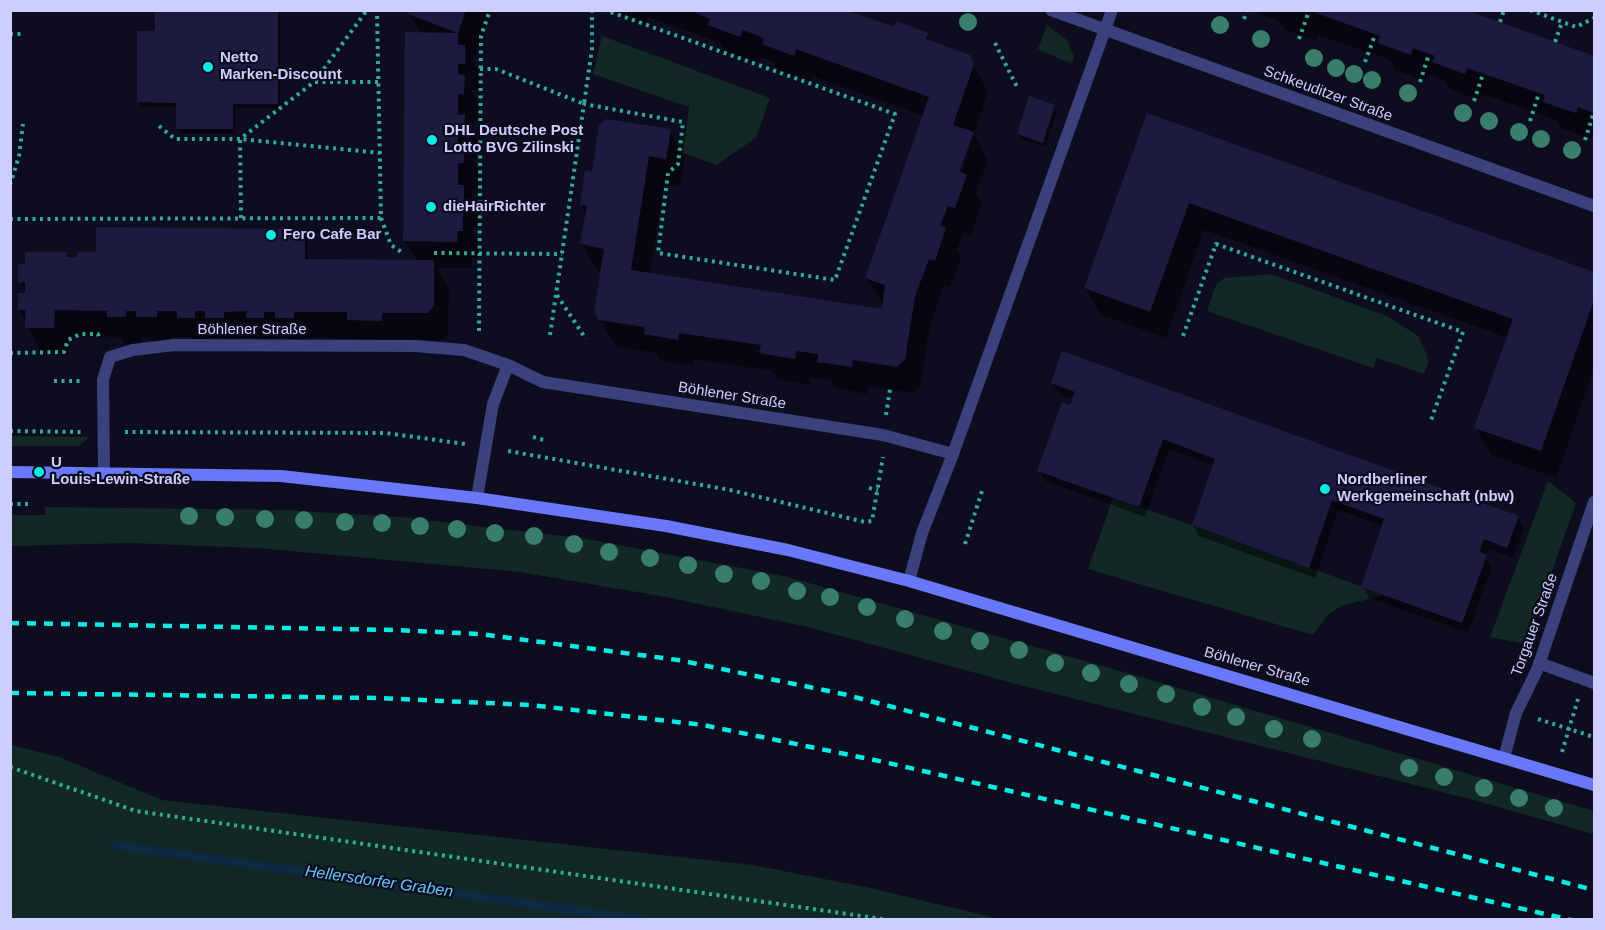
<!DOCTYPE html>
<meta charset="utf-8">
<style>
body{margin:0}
#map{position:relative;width:1605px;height:930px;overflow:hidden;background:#0e0d1f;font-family:Arial,sans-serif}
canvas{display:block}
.frame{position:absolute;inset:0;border:12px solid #cdcefd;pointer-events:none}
</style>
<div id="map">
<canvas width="1605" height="930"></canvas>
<div class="frame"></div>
</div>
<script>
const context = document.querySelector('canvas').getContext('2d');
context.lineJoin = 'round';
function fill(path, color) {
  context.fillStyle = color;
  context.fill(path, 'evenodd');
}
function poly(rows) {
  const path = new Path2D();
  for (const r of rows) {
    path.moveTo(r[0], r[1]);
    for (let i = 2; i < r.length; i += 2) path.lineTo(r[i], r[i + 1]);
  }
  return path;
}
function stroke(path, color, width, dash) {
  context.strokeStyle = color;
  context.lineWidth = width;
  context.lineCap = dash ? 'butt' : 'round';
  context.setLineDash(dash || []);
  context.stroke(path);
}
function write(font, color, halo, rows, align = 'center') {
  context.font = font + ' Arial,sans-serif';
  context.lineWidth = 4.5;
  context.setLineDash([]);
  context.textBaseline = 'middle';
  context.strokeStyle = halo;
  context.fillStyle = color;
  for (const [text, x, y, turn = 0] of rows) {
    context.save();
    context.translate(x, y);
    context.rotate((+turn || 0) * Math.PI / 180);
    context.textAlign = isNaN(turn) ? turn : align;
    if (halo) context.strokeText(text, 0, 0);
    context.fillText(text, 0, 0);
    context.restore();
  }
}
fill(poly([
 [1047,25,1067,40,1074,57,1072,64,1038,49],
 [602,36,770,98,756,138,716,165,683,153,689,107,593,74],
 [1271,274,1387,316,1418,336,1426,353,1428,363,1424,374,1377,358,1373,368,1207,311,1216,285,1224,278],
 [11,436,90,437,78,446,11,446],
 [1548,481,1576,503,1526,644,1490,637],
 [1113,498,1192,525,1385,595,1341,606,1329,614,1313,635,1088,569],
 [45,507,285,510,399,517,581,538,784,576,1131,674,1594,811,1594,834,1474,800,1012,683,808,627,666,597,520,572,257,548,129,543,11,546,11,515,45,515],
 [11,745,59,757,162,800,753,865,870,888,1000,919,11,919]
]), '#112824');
fill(poly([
 [157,10,280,10,280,108,235,108,235,133,180,133,177,128,178,107,141,107,139,102,157,33],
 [411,10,491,10,473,61,480,74,480,91,472,90,479,103,479,120,473,121,473,131,479,143,479,160,472,159,479,172,479,190,472,190,472,202,479,213,479,228,472,228,478,242,478,258,472,258,472,268,437,268,449,288,448,334,443,340,397,339,397,347,364,347,359,339,309,338,309,345,292,345,288,338,279,338,279,345,264,345,259,338,239,338,239,345,222,344,218,338,210,338,210,344,194,345,190,337,171,337,171,344,153,344,150,337,141,337,141,344,124,344,121,337,69,336,69,355,42,355,19,309,27,295,20,282,66,253,69,258,78,258,97,254,304,230,307,235,307,260,417,261,405,241,421,34,410,14],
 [614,10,842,10,895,29,927,34,932,43,969,56,988,92,974,135,988,160,976,193,982,203,971,235,963,232,957,249,961,257,950,288,944,285,930,324,920,387,913,393,868,386,867,394,835,388,830,380,811,378,810,385,777,379,772,371,694,359,693,366,661,361,656,353,616,347,596,312,602,272,598,271,582,244,587,214,581,205,593,173,670,131,685,158,681,186,664,183,650,274,883,311,884,306,866,278,924,116,812,76,810,82,779,71,774,62,758,57,755,63,725,52,720,43,648,17,645,24],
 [969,142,969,150,958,179,956,178],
 [1249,10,1463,10,1594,57,1594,133,1592,139,1560,128,1556,120,1483,94,1480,100,1450,89,1445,80,1429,74,1426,81,1395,70,1390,60,1318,35,1316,41,1285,30,1279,21],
 [1054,106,1057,111,1045,147,1021,139,1018,134],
 [1148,115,1594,274,1594,369,1556,478,1491,455,1476,428,1508,338,1204,230,1166,338,1101,315,1086,288],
 [1052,383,1518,517,1524,528,1513,558,1489,549,1486,558,1492,567,1468,633,1369,598,1363,587,1383,526,1338,510,1315,578,1199,536,1193,525,1214,466,1169,449,1145,517,1045,481,1039,471,1073,399,1059,394]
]), '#0007');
stroke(poly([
 [114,845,644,920]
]), '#0e2942', 9);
fill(poly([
 [155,10,278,10,278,104,233,104,233,129,176,129,176,103,137,102,137,31,155,31],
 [410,10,466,10,458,33,458,45,465,45,465,64,458,64,458,74,465,75,464,94,458,94,458,115,465,114,464,133,458,133,458,144,464,144,464,163,458,163,458,185,464,185,464,201,458,202,457,213,463,213,463,231,457,231,457,242,403,241,405,32,458,33,408,14],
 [689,10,846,10,894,27,896,21,928,33,926,39,970,55,974,64,953,125,974,132,959,172,967,175,955,208,948,206,940,226,946,228,935,261,929,259,915,296,905,360,897,367,853,360,852,367,817,362,818,354,796,351,795,359,759,353,761,345,679,333,678,340,644,334,645,327,599,320,594,312,604,249,580,244,587,206,580,205,585,170,592,172,599,125,606,119,671,129,666,159,649,156,631,270,882,309,885,285,865,278,929,97,796,49,794,56,762,44,764,38,743,30,740,37,708,25,710,19],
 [1308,10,1466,10,1555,42,1594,56,1594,113,1578,107,1576,113,1543,102,1545,95,1467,68,1465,74,1432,62,1435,56,1413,48,1411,55,1378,43,1380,36],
 [1029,96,1055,105,1043,143,1017,134],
 [1147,113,1594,272,1594,300,1541,451,1474,428,1513,319,1189,203,1150,312,1084,288],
 [96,227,305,229,305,259,434,260,434,306,427,313,382,313,382,321,347,320,347,312,294,312,294,318,275,318,275,312,264,312,264,318,246,318,247,311,224,312,224,318,205,318,205,311,195,311,195,318,177,318,177,311,157,311,157,317,136,317,136,311,126,311,126,317,107,317,107,311,55,310,54,328,25,328,25,310,18,310,18,293,25,293,25,282,18,283,18,264,25,264,25,252,67,252,67,257,77,257,77,252,96,252],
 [1062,351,1519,516,1507,548,1484,539,1479,552,1487,555,1462,623,1361,587,1384,519,1332,500,1309,568,1192,525,1215,459,1163,439,1139,507,1037,471,1062,402,1070,405,1075,392,1051,383]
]), '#1d1a3f');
stroke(poly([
 [1530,10,1576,27,1594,18],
 [1244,19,1247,10],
 [1500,22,1504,10],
 [10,34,22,34],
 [1299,39,1309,11],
 [1555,42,1562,22],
 [995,43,1018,89],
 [1365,62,1375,35],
 [480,69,496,69,584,104,592,49,592,10],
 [315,81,367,10],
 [1420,82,1429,54],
 [1474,101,1483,74],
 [1530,121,1539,93],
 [159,126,175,139,240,139,314,82,379,82],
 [1585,140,1594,112],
 [10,185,19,156,23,124],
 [241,218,240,139,380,153],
 [381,218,391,245,403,253],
 [10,219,381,218,377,10],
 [434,253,562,254],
 [557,295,586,339],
 [479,331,481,36,490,10],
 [550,335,584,104,683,122,678,164,668,173,658,253,835,280,895,114,605,10],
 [1183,336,1216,244,1463,332,1430,423],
 [10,353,64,352,68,340,80,334,98,334,99,338],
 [54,381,81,381],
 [886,415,890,389],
 [10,431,82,432],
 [125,432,386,433,465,444],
 [533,437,544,440],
 [508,451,730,490,865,522,872,521,883,457],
 [869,488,878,490],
 [10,504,32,504],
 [965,544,982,491],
 [1538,719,1594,737],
 [1562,752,1578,699],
 [10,767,136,811,889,920]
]), '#33ab94', 4, [3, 4.5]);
stroke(poly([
 [1051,10,1594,206],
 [104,472,103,380,110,357,133,350,174,345,415,346,464,350,508,365,543,382,883,435,953,454],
 [477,498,493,404,508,365],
 [909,581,922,533,953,454,1112,10],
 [1539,663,1594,683],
 [1504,758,1516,713,1537,670,1594,502]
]), '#3a417c', 12);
stroke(poly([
 [10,472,281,476,477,498,666,526,788,550,909,581,1594,785]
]), '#6978f8', 12);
stroke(poly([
 [10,623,396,630,480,634,678,660,843,694,1594,890],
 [10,693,377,698,531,705,703,725,884,762,1571,920]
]), '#0bebe4', 4.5, [9, 8]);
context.fillStyle = '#397d6b';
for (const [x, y] of [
 [968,22],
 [1220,25],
 [1261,39],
 [1314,58],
 [1336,68],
 [1354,74],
 [1372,80],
 [1408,93],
 [1463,113],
 [1489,121],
 [1519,132],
 [1541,139],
 [1572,150],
 [189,516],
 [225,517],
 [265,519],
 [304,520],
 [345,522],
 [382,523],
 [420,526],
 [457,529],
 [495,533],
 [534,536],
 [574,544],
 [609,552],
 [650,558],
 [688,565],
 [724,574],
 [761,581],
 [797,591],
 [830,597],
 [867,607],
 [905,619],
 [943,631],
 [980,641],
 [1019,650],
 [1055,663],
 [1091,673],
 [1129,684],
 [1166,694],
 [1202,707],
 [1236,717],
 [1274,729],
 [1312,739],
 [1409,768],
 [1444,777],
 [1484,788],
 [1519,798],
 [1554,808]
]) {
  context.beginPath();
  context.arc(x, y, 9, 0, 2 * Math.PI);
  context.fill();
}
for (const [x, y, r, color] of [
 [208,67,6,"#0bebe4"],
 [432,140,6,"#0bebe4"],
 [431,207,6,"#0bebe4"],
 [271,235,6,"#0bebe4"],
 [39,472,6,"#0bebe4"],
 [1325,489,6,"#0bebe4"]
]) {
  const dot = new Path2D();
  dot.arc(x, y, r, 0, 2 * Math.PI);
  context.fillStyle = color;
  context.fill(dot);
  stroke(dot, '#0e0d1f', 2);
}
write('bold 15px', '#cdcefd', '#0e0d1f', [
 ["Netto",220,58],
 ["Marken-Discount",220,75],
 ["DHL Deutsche Post",444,131],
 ["Lotto BVG Zilinski",444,148],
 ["dieHairRichter",443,207],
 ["Fero Cafe Bar",283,235],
 ["U",51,463],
 ["Louis-Lewin-Straße",51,480],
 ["Nordberliner",1337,480],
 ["Werkgemeinschaft (nbw)",1337,497]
], 'left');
write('15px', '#cdcefd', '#0e0d1f', [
 ["Schkeuditzer Straße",1328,94,20],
 ["Böhlener Straße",252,330],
 ["Böhlener Straße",732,396,9],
 ["Torgauer Straße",1535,625,-70],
 ["Böhlener Straße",1257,667,16]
]);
write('italic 16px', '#60c6f8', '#0e0d1f', [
 ["Hellersdorfer Graben",379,882,8]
]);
</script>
